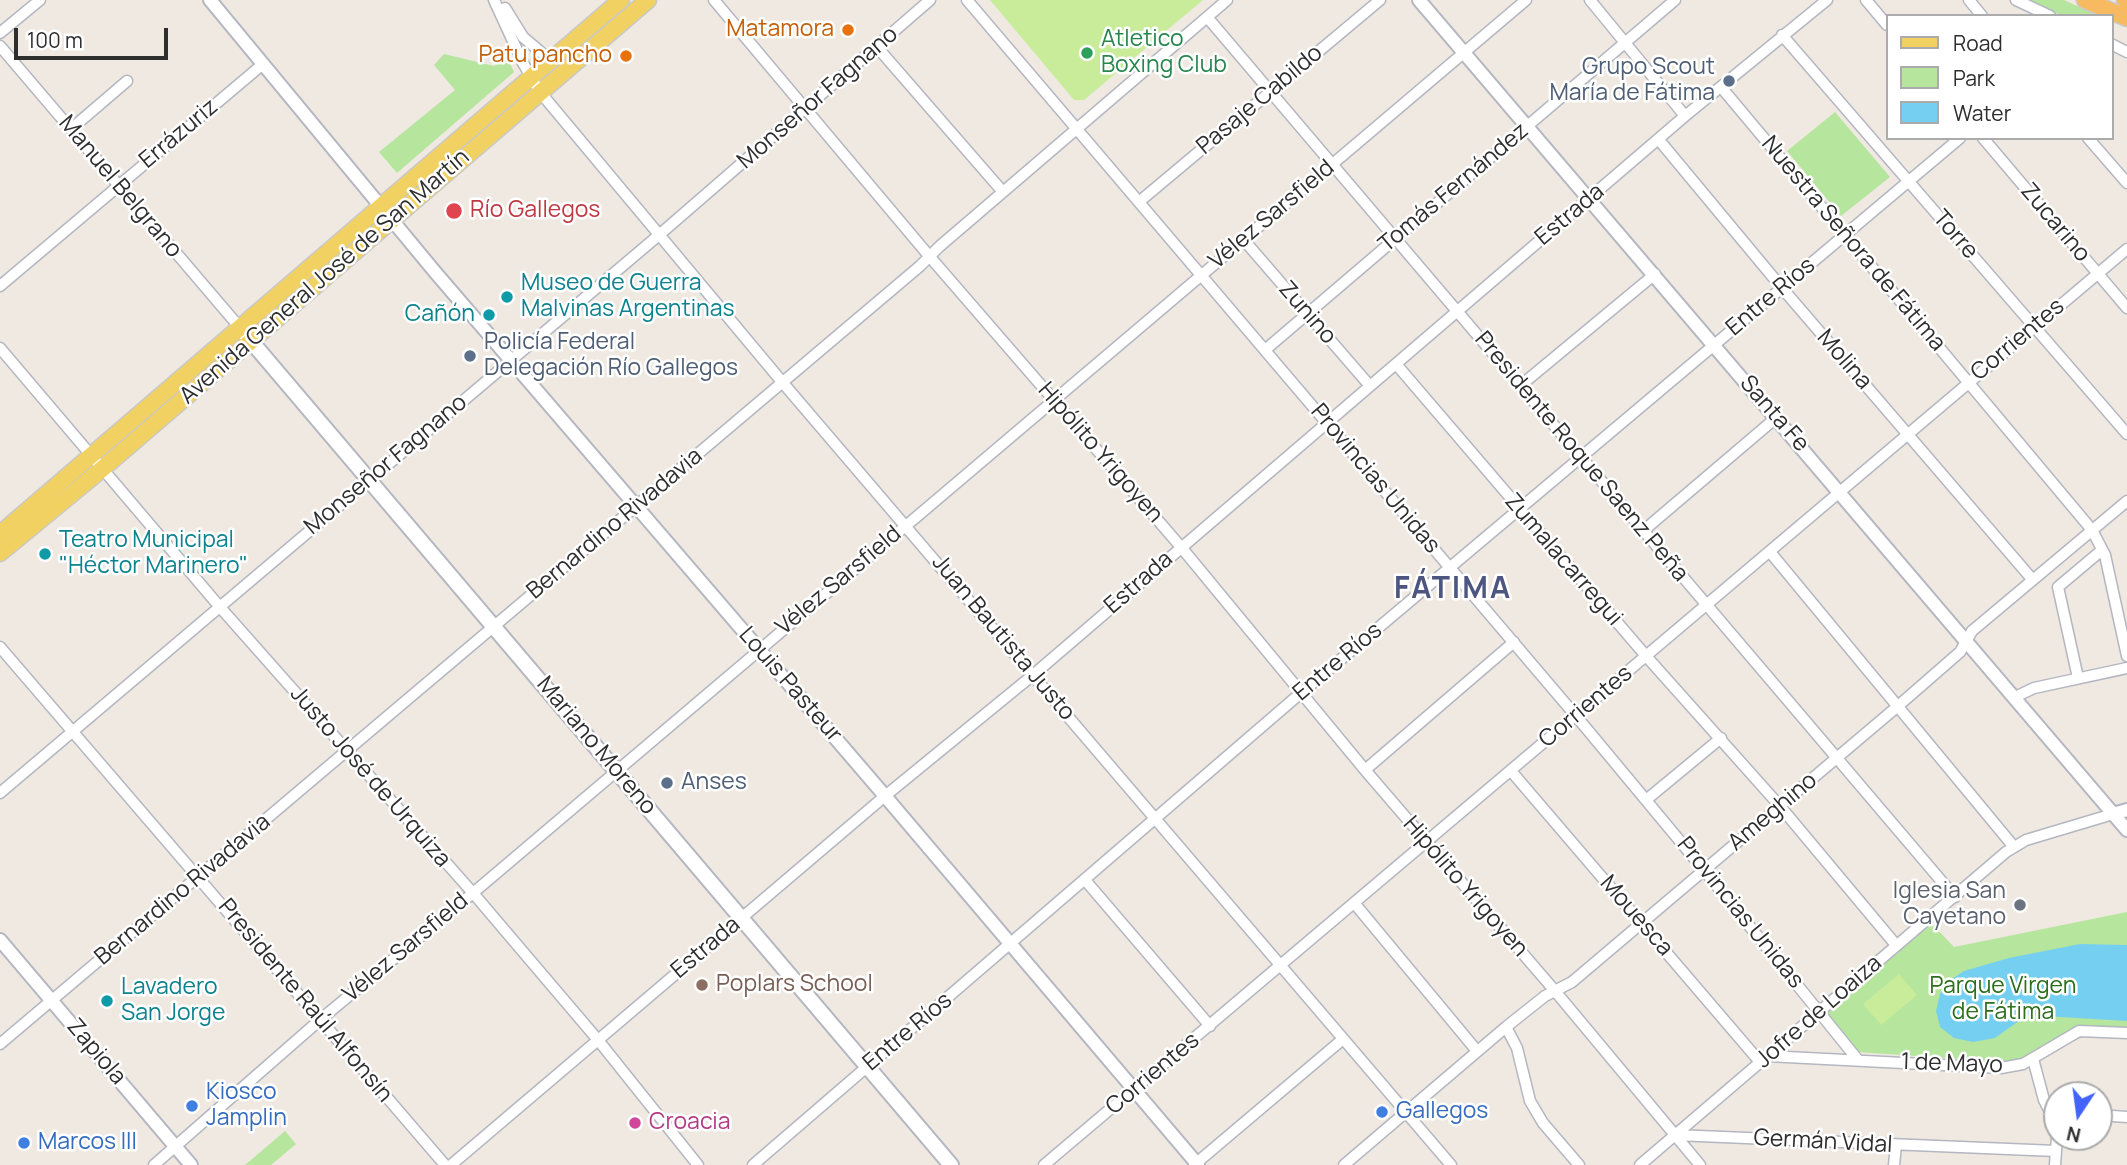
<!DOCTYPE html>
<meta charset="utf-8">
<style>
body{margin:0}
#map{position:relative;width:2127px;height:1165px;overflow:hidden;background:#efe9e1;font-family:Manrope,sans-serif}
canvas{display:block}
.legend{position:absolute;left:1886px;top:14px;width:228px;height:126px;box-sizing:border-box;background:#fff;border:2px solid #ababab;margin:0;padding:9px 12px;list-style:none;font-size:21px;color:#2e2e2e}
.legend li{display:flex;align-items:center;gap:14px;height:35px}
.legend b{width:35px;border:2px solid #ababab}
.north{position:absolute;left:2043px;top:1081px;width:70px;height:70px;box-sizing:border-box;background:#fff;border:2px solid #ababab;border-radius:50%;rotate:193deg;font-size:19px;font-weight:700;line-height:28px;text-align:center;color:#2e2e2e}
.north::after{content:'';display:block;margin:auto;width:24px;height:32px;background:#4264fb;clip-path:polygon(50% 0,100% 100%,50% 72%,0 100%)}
.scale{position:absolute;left:14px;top:28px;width:154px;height:32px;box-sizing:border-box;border:4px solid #2e2e2e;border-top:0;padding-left:9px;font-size:21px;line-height:24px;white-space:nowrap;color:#2e2e2e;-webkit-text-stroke:5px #fff;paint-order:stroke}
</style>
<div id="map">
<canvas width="2127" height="1165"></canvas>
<ul class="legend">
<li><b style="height:9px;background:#f2d163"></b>Road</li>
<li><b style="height:19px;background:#b6e59e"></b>Park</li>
<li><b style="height:19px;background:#75cff0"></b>Water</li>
</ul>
<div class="north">N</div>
<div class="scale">100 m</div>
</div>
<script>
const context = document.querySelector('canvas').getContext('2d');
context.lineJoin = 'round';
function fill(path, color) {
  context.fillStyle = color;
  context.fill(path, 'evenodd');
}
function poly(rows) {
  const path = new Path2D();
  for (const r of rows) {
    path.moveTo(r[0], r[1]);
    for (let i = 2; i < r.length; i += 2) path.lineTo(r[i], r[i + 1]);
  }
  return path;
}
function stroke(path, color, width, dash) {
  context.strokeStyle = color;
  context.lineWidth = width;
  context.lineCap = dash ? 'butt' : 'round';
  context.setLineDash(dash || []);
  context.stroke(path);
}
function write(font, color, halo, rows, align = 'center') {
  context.font = font + ' Manrope,sans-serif';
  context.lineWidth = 5;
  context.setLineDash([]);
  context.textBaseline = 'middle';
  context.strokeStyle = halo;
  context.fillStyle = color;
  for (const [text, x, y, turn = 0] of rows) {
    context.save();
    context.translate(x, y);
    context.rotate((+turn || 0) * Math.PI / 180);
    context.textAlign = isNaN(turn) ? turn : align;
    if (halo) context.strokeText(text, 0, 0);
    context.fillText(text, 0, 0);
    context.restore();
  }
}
fill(poly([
 [2028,0,2064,0,2099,16,2062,16],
 [444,54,494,66,506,55,514,72,397,173,379,152,455,90,434,65],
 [1835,112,1890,177,1841,216,1787,151],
 [2127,912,2127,1032,2103,1030,2031,1056,2007,1062,1856,1052,1826,1012,1930,922,1954,947],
 [285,1131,296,1144,271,1165,245,1165]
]), '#b6e59e');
fill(poly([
 [990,0,1203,0,1084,100,1074,100],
 [1899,974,1917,995,1881,1025,1863,1004]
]), '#c9ec9a');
fill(poly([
 [2080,944,2127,945,2127,1021,2027,1015,1995,1038,1973,1042,1954,1038,1940,1027,1936,1011,1940,994,1949,981,1964,971,2009,958]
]), '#75cff0');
const minor = poly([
 [494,0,523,63,540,92,783,383,1451,1165],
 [714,0,930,257,1181,547,1365,770,1555,991,1700,1165],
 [967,0,1576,716,1704,870,1858,1060],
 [1590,0,1685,116],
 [1866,0,1887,25],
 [1969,0,1982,16],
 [2016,0,2050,16],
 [505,8,523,37,550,60],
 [1207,17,1955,897],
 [0,33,40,0],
 [1782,35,2127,434],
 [2111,44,2127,52],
 [0,46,241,329],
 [877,47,1003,192],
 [1721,87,2092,530,2105,555,2127,656],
 [71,129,127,81],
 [1983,138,2127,308],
 [2088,138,2127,183],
 [1659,140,1782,288,2032,579],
 [1140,201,1380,0],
 [1243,239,1370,386],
 [0,286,263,64],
 [0,348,219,606,473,893,598,1040,698,1165],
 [1265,350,1675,0],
 [1396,364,1646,656,1779,805,1896,945],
 [1520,386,1655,274],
 [1643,531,1777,417],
 [1770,552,2014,847],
 [0,647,445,1165],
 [2078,678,2058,587,2102,550],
 [2015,697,2034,688,2127,668],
 [1365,770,1514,642],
 [1511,771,1760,1062],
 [0,793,659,235,930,0],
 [1646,800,1721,738],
 [1085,880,1210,1026],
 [1355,904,1477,1051],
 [1506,1027,1517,1048,1530,1101,1543,1123,1579,1165],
 [0,1044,920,266,940,246,1227,0],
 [1767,1056,2001,1068,2023,1064,2079,1031,2127,1033],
 [2033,1059,2044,1100,2057,1125],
 [2099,1115,2127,1117],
 [1675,1135,2056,1151],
 [154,1165,321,1019,473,893,1526,0],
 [451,1165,885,796,1033,675,1685,116,1827,0],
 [753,1165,1302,692,1960,138],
 [1044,1165,2127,249],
 [1194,1165,1343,1039],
 [1344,1165,1506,1027,1545,996,1572,982,1898,706,1960,652,1972,631,2127,501],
 [1640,1165,2006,852,2026,840,2113,814],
 [1894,1165,1896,1145],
 [2055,1165,2057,1137]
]);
const tertiary = poly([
 [210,0,435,272,885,796,1198,1165],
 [1419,0,2127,830],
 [2113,814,2127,810],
 [0,940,191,1165]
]);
const secondary = poly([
 [245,334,951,1165]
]);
const primary = poly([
 [0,534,621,0],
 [0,553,102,469,648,0]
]);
const trunk = poly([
 [2085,0,2127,18],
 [2125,0,2127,1]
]);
stroke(minor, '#b4b7c1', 13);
stroke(tertiary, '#b4b7c1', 16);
stroke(secondary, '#b4b7c1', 18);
stroke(primary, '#c9c9c9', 19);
stroke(trunk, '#c9c9c9', 19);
stroke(minor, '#fff', 10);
stroke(tertiary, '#fff', 12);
stroke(secondary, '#fff', 14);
stroke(primary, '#f2d163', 16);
stroke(trunk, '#f8ba60', 16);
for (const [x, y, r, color] of [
 [848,30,7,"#e8710a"],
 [1087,53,7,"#2e9e5b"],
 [626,56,7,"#e8710a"],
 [1729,81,7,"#5c6f8a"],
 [454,211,9,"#e0444e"],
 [507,297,7,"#0f9aa8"],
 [489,315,7,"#0f9aa8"],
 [470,356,7,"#5c6f8a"],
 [45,554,7,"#0f9aa8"],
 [667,783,7,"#5c6f8a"],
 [2020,905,7,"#6b7280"],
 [702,985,7,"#8d6e63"],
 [107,1001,7,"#0f9aa8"],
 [192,1106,7,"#3f7fe0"],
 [1382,1112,7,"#3f7fe0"],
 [635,1123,7,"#d1479c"],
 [24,1143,7,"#3f7fe0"]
]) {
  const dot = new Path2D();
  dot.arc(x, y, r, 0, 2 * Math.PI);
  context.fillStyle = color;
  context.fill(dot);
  stroke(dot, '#fff', 2.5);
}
write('23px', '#c56008', '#fff', [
 ["Matamora",834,30],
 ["Patu pancho",612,56]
], 'right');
write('23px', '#27864d', '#fff', [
 ["Atletico",1101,40],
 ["Boxing Club",1101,66]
], 'left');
write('23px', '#4e5e75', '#fff', [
 ["Grupo Scout",1715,68,"right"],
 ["María de Fátima",1715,94,"right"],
 ["Policía Federal",484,343],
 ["Delegación Río Gallegos",484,369],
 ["Anses",681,783]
], 'left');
write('23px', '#2e2e2e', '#fff', [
 ["Monseñor Fagnano",818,98,-41],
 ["Pasaje Cabildo",1260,100,-40],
 ["Errázuriz",179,134,-40],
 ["Manuel Belgrano",120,187,50],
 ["Tomás Fernández",1454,188,-40],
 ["Vélez Sarsfield",1272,215,-40],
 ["Estrada",1570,215,-40],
 ["Zucarino",2055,223,50],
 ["Torre",1955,235,49],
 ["Nuestra Señora de Fátima",1853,244,50],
 ["Avenida General José de San Martín",325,277,-41],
 ["Entre Ríos",1771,297,-40],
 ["Zunino",1307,313,49],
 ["Corrientes",2018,340,-40],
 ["Molina",1844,360,49],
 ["Santa Fe",1774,414,49],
 ["Hipólito Yrigoyen",1100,453,49],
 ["Presidente Roque Saenz Peña",1581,457,50],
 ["Monseñor Fagnano",386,465,-40],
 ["Provincias Unidas",1375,479,50],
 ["Bernardino Rivadavia",615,524,-40],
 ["Zumalacarregui",1563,560,49],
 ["Vélez Sarsfield",839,581,-40],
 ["Estrada",1139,583,-41],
 ["Juan Bautista Justo",1003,638,50],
 ["Entre Ríos",1338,662,-40],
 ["Louis Pasteur",790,685,49],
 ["Corrientes",1586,707,-40],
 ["Mariano Moreno",596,746,50],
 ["Justo José de Urquiza",370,777,49],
 ["Ameghino",1773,812,-40],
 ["Hipólito Yrigoyen",1465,887,49],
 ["Bernardino Rivadavia",183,890,-40],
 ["Provincias Unidas",1740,913,51],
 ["Mouesca",1636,916,49],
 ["Vélez Sarsfield",406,948,-40],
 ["Estrada",706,948,-40],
 ["Presidente Raúl Alfonsín",305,1001,50],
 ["Jofre de Loaiza",1819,1012,-41],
 ["Entre Ríos",908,1032,-40],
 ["Zapiola",96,1052,50],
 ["1 de Mayo",1952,1064,2],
 ["Corrientes",1153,1074,-40],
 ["Germán Vidal",1823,1142,3]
]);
write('23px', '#be3a42', '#fff', [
 ["Río Gallegos",470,211]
], 'left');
write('23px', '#0d838f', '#fff', [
 ["Museo de Guerra",521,284],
 ["Malvinas Argentinas",521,310],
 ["Cañón",475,315,"right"],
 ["Teatro Municipal",59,541],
 ["\"Héctor Marinero\"",59,567],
 ["Lavadero",121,988],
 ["San Jorge",121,1014]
], 'left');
write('23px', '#5b616d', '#fff', [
 ["Iglesia San",2006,892],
 ["Cayetano",2006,918]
], 'right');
write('23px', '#785e54', '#fff', [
 ["Poplars School",716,985]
], 'left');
write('23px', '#2c6e1b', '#fff', [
 ["Parque Virgen",2003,987],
 ["de Fátima",2003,1013]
]);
write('23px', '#366cbe', '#fff', [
 ["Kiosco",206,1093],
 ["Jamplin",206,1119],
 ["Gallegos",1396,1112],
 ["Marcos III",38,1143]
], 'left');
write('23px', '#b23c85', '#fff', [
 ["Croacia",649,1123]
], 'left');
context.letterSpacing = '2px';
write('bold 30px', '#4d5680', '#fff', [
 ["FÁTIMA",1453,590]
]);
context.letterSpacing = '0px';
</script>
